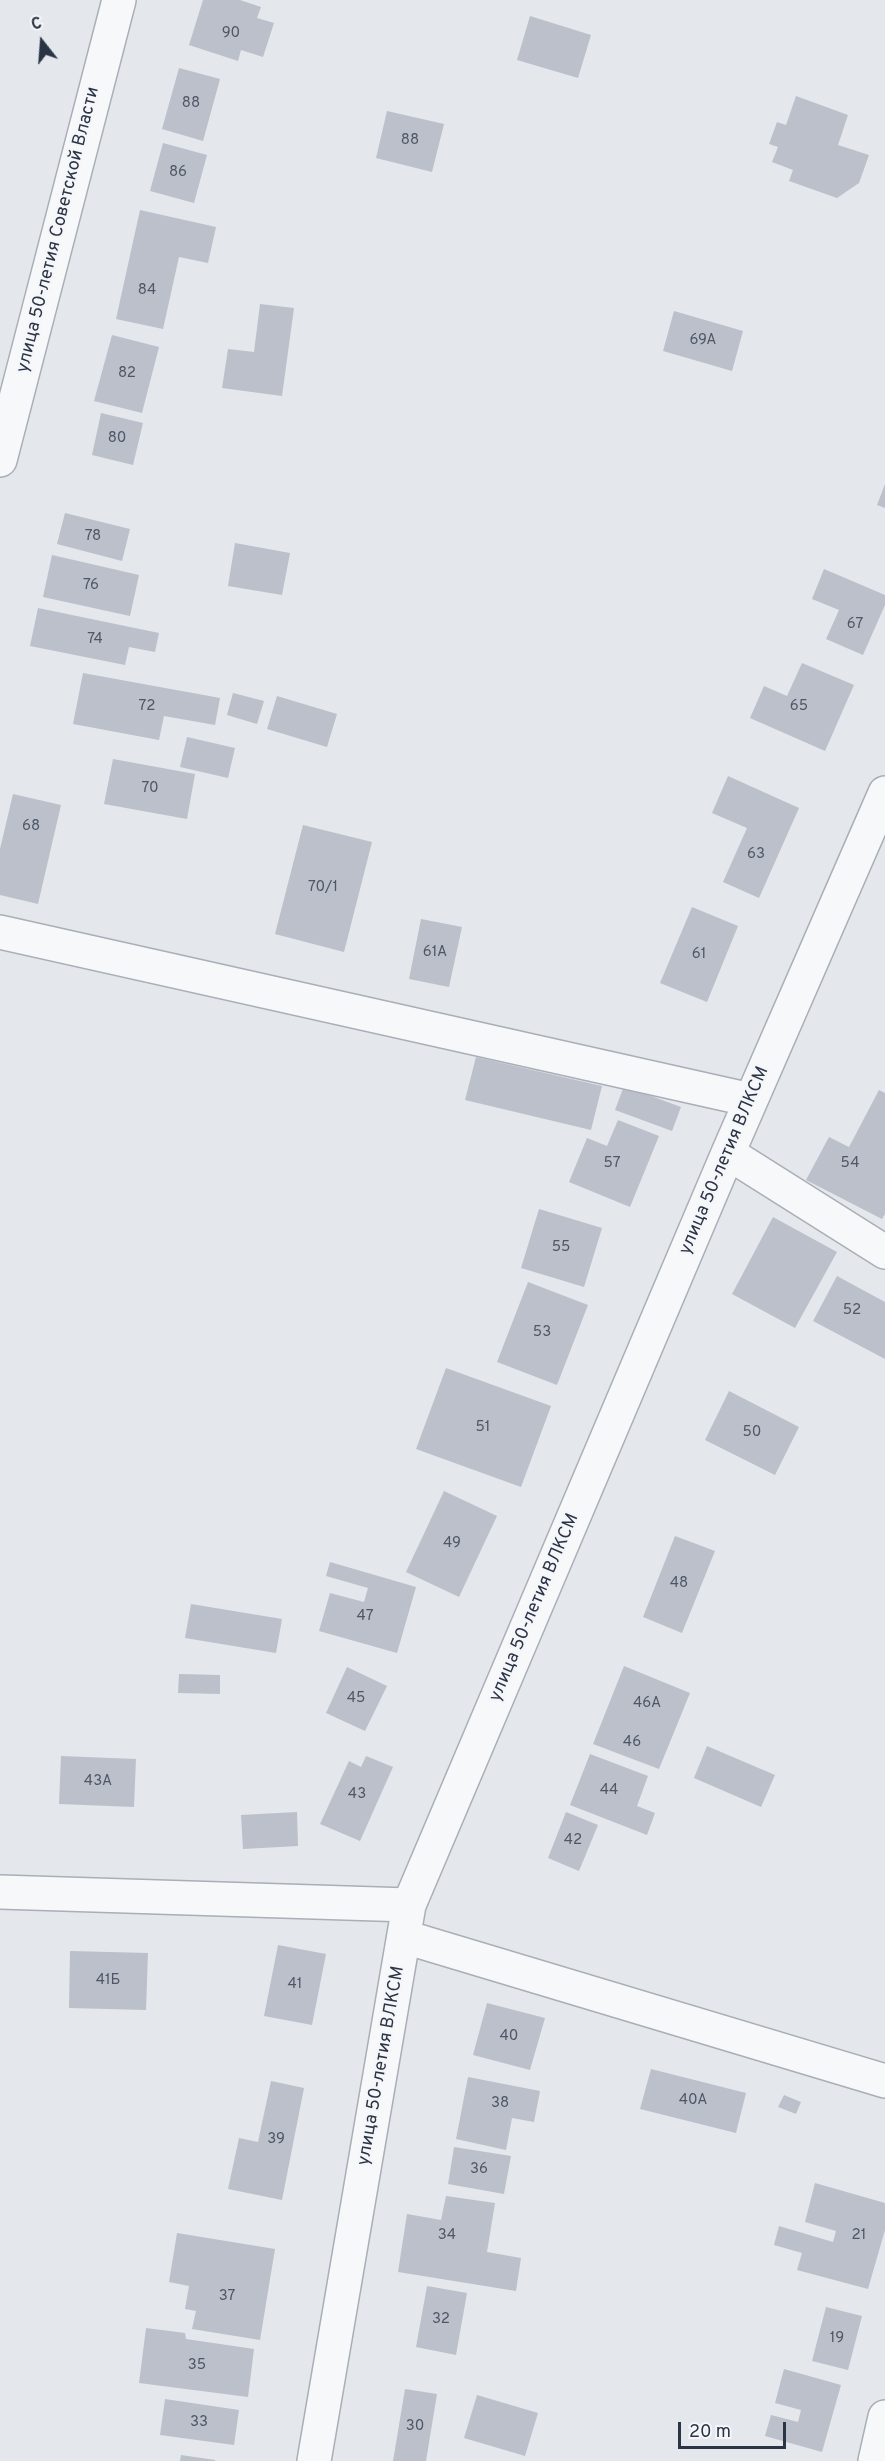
<!DOCTYPE html>
<meta charset="utf-8">
<style>
body{margin:0}
#map{position:relative;width:885px;height:2461px;overflow:hidden;background:#e4e7ec;font-family:Overpass,sans-serif}
canvas{display:block}
.north{position:absolute;left:12px;top:12px;width:60px;height:60px;-webkit-text-stroke:4px #f4f6f9;paint-order:stroke;rotate:343deg;font-size:16px;font-weight:700;line-height:24px;text-align:center;color:#2b3445}
.north::after{content:'';display:block;margin:auto;width:21px;height:27px;background:#2b3445;clip-path:polygon(50% 0,100% 100%,50% 72%,0 100%)}
.scale{position:absolute;left:678px;top:2422px;width:108px;height:27px;box-sizing:border-box;border:3px solid #2b3445;border-top:0;padding-left:8px;font-size:18px;line-height:21px;white-space:nowrap;color:#2b3445;-webkit-text-stroke:4px #f4f6f9;paint-order:stroke}
</style>
<div id="map">
<canvas width="885" height="2461"></canvas>
<div class="north">С</div>
<div class="scale">20 m</div>
</div>
<script>
const context = document.querySelector('canvas').getContext('2d');
context.lineJoin = 'round';
function fill(path, color) {
  context.fillStyle = color;
  context.fill(path, 'evenodd');
}
function poly(rows) {
  const path = new Path2D();
  for (const r of rows) {
    path.moveTo(r[0], r[1]);
    for (let i = 2; i < r.length; i += 2) path.lineTo(r[i], r[i + 1]);
  }
  return path;
}
function stroke(path, color, width, dash) {
  context.strokeStyle = color;
  context.lineWidth = width;
  context.lineCap = dash ? 'butt' : 'round';
  context.setLineDash(dash || []);
  context.stroke(path);
}
function write(font, color, halo, rows, align = 'center') {
  context.font = font + ' Overpass,sans-serif';
  context.lineWidth = 5;
  context.setLineDash([]);
  context.textBaseline = 'middle';
  context.strokeStyle = halo;
  context.fillStyle = color;
  for (const [text, x, y, turn = 0] of rows) {
    context.save();
    context.translate(x, y);
    context.rotate((+turn || 0) * Math.PI / 180);
    context.textAlign = isNaN(turn) ? turn : align;
    if (halo) context.strokeText(text, 0, 0);
    context.fillText(text, 0, 0);
    context.restore();
  }
}
fill(poly([
 [203,0,240,0,261,7,257,18,274,23,263,57,241,50,238,61,189,45],
 [530,16,591,35,578,78,517,60],
 [179,68,220,79,203,141,162,129],
 [796,96,848,115,838,145,869,155,859,183,837,198,789,181,793,170,772,162,778,147,769,144,777,122,786,125],
 [387,111,444,124,432,172,376,158],
 [163,143,207,155,194,203,150,191],
 [140,210,216,227,208,263,179,257,163,329,116,319],
 [260,304,294,308,282,396,222,388,228,349,254,352],
 [674,311,743,331,732,371,663,351],
 [112,335,159,347,142,413,94,401],
 [101,413,143,423,133,465,92,455],
 [885,484,885,508,877,505],
 [65,513,130,529,122,561,57,544],
 [235,543,290,553,282,595,228,586],
 [52,555,139,575,130,616,43,597],
 [824,569,885,595,885,605,863,655,826,639,839,610,812,599],
 [38,608,159,633,155,652,129,647,125,665,30,646],
 [802,663,854,685,825,751,750,718,764,686,787,696],
 [83,673,220,698,215,725,164,716,159,740,73,724],
 [233,693,264,701,257,724,227,715],
 [277,696,337,714,327,747,267,729],
 [187,737,235,748,228,778,180,767],
 [113,759,195,774,187,819,104,804],
 [728,776,799,808,759,898,723,882,747,828,712,813],
 [13,794,61,805,38,904,0,895,0,849],
 [303,825,372,842,344,952,275,934],
 [692,907,738,926,707,1002,660,983],
 [421,919,462,927,449,987,409,979],
 [476,1057,602,1086,591,1130,465,1100],
 [624,1086,681,1107,672,1131,615,1110],
 [879,1090,885,1093,885,1214,882,1219,806,1180,829,1137,849,1147],
 [618,1120,659,1136,630,1207,569,1182,587,1138,607,1146],
 [539,1209,602,1228,584,1287,521,1268],
 [773,1217,837,1252,795,1328,732,1294],
 [837,1276,885,1302,885,1359,813,1321],
 [528,1282,588,1305,557,1385,497,1362],
 [446,1368,551,1406,521,1487,416,1449],
 [729,1391,799,1427,775,1475,705,1440],
 [444,1491,497,1516,459,1597,406,1572],
 [675,1536,715,1551,682,1633,643,1617],
 [330,1562,416,1587,397,1653,319,1631,330,1593,364,1602,368,1588,326,1576],
 [191,1604,282,1619,276,1653,185,1638],
 [624,1666,690,1693,659,1769,593,1744],
 [347,1667,387,1686,365,1731,326,1713],
 [179,1674,220,1675,220,1694,178,1693],
 [707,1746,775,1775,761,1807,694,1778],
 [590,1754,648,1776,637,1806,655,1813,647,1835,570,1805],
 [61,1756,136,1759,134,1807,59,1804],
 [366,1756,393,1767,360,1841,320,1824,349,1761,361,1767],
 [297,1812,298,1846,243,1849,241,1815],
 [566,1812,598,1825,579,1871,548,1858],
 [278,1945,326,1954,312,2025,264,2016],
 [70,1951,148,1953,146,2010,69,2008],
 [487,2003,545,2018,530,2070,473,2055],
 [651,2069,746,2093,736,2133,640,2109],
 [468,2077,540,2091,534,2122,512,2118,506,2150,456,2139],
 [271,2081,304,2088,282,2200,228,2189,239,2138,258,2142],
 [784,2095,801,2102,796,2114,778,2107],
 [454,2147,511,2156,504,2194,448,2184],
 [815,2183,885,2203,885,2230,868,2289,797,2270,802,2253,774,2245,779,2226,833,2242,836,2231,805,2222],
 [446,2196,495,2203,487,2252,521,2258,516,2291,398,2272,407,2214,441,2220],
 [177,2233,275,2249,260,2340,192,2329,196,2311,185,2309,189,2286,169,2282],
 [427,2286,467,2293,456,2355,416,2347],
 [826,2307,862,2316,848,2370,812,2361],
 [146,2328,185,2333,186,2339,254,2349,248,2397,139,2383],
 [784,2369,841,2385,822,2452,765,2436,771,2415,798,2422,801,2410,775,2403],
 [405,2389,437,2394,426,2461,393,2461],
 [477,2395,538,2413,525,2456,464,2438],
 [165,2399,239,2410,234,2445,160,2435],
 [181,2455,215,2460,215,2461,180,2461]
]), '#bbc0ca');
const minor = poly([
 [0,460,119,0],
 [0,932,751,1100],
 [728,1153,885,1252],
 [0,1892,409,1905],
 [405,1937,885,2081],
 [314,2461,409,1905,728,1153,885,793],
 [875,2461,885,2417]
]);
stroke(minor, '#a9aeb7', 36);
stroke(minor, '#f7f8fa', 33);
write('15px', '#4f5766', null, [
 ["90",231,34],
 ["88",191,104],
 ["88",410,141],
 ["86",178,173],
 ["84",147,291],
 ["69А",703,341],
 ["82",127,374],
 ["80",117,439],
 ["78",93,537],
 ["76",91,586],
 ["67",855,625],
 ["74",95,640],
 ["72",147,707],
 ["65",799,707],
 ["70",150,789],
 ["68",31,827],
 ["63",756,855],
 ["70/1",323,888],
 ["61А",435,953],
 ["61",699,955],
 ["57",612,1164],
 ["54",850,1164],
 ["55",561,1248],
 ["52",852,1311],
 ["53",542,1333],
 ["51",483,1428],
 ["50",752,1433],
 ["49",452,1544],
 ["48",679,1584],
 ["47",365,1617],
 ["45",356,1699],
 ["46А",647,1704],
 ["46",632,1743],
 ["43А",98,1782],
 ["44",609,1791],
 ["43",357,1795],
 ["42",573,1841],
 ["41Б",108,1981],
 ["41",295,1985],
 ["40",509,2037],
 ["40А",693,2101],
 ["38",500,2104],
 ["39",276,2140],
 ["36",479,2170],
 ["34",447,2236],
 ["21",859,2236],
 ["37",227,2297],
 ["32",441,2320],
 ["19",837,2339],
 ["35",197,2366],
 ["33",199,2423],
 ["30",415,2427]
]);
write('18px', '#2b3445', '#f4f6f9', [
 ["улица 50-летия Советской Власти",59,230,-76],
 ["улица 50-летия ВЛКСМ",725,1161,-67],
 ["улица 50-летия ВЛКСМ",535,1608,-67],
 ["улица 50-летия ВЛКСМ",382,2066,-80]
]);
</script>
